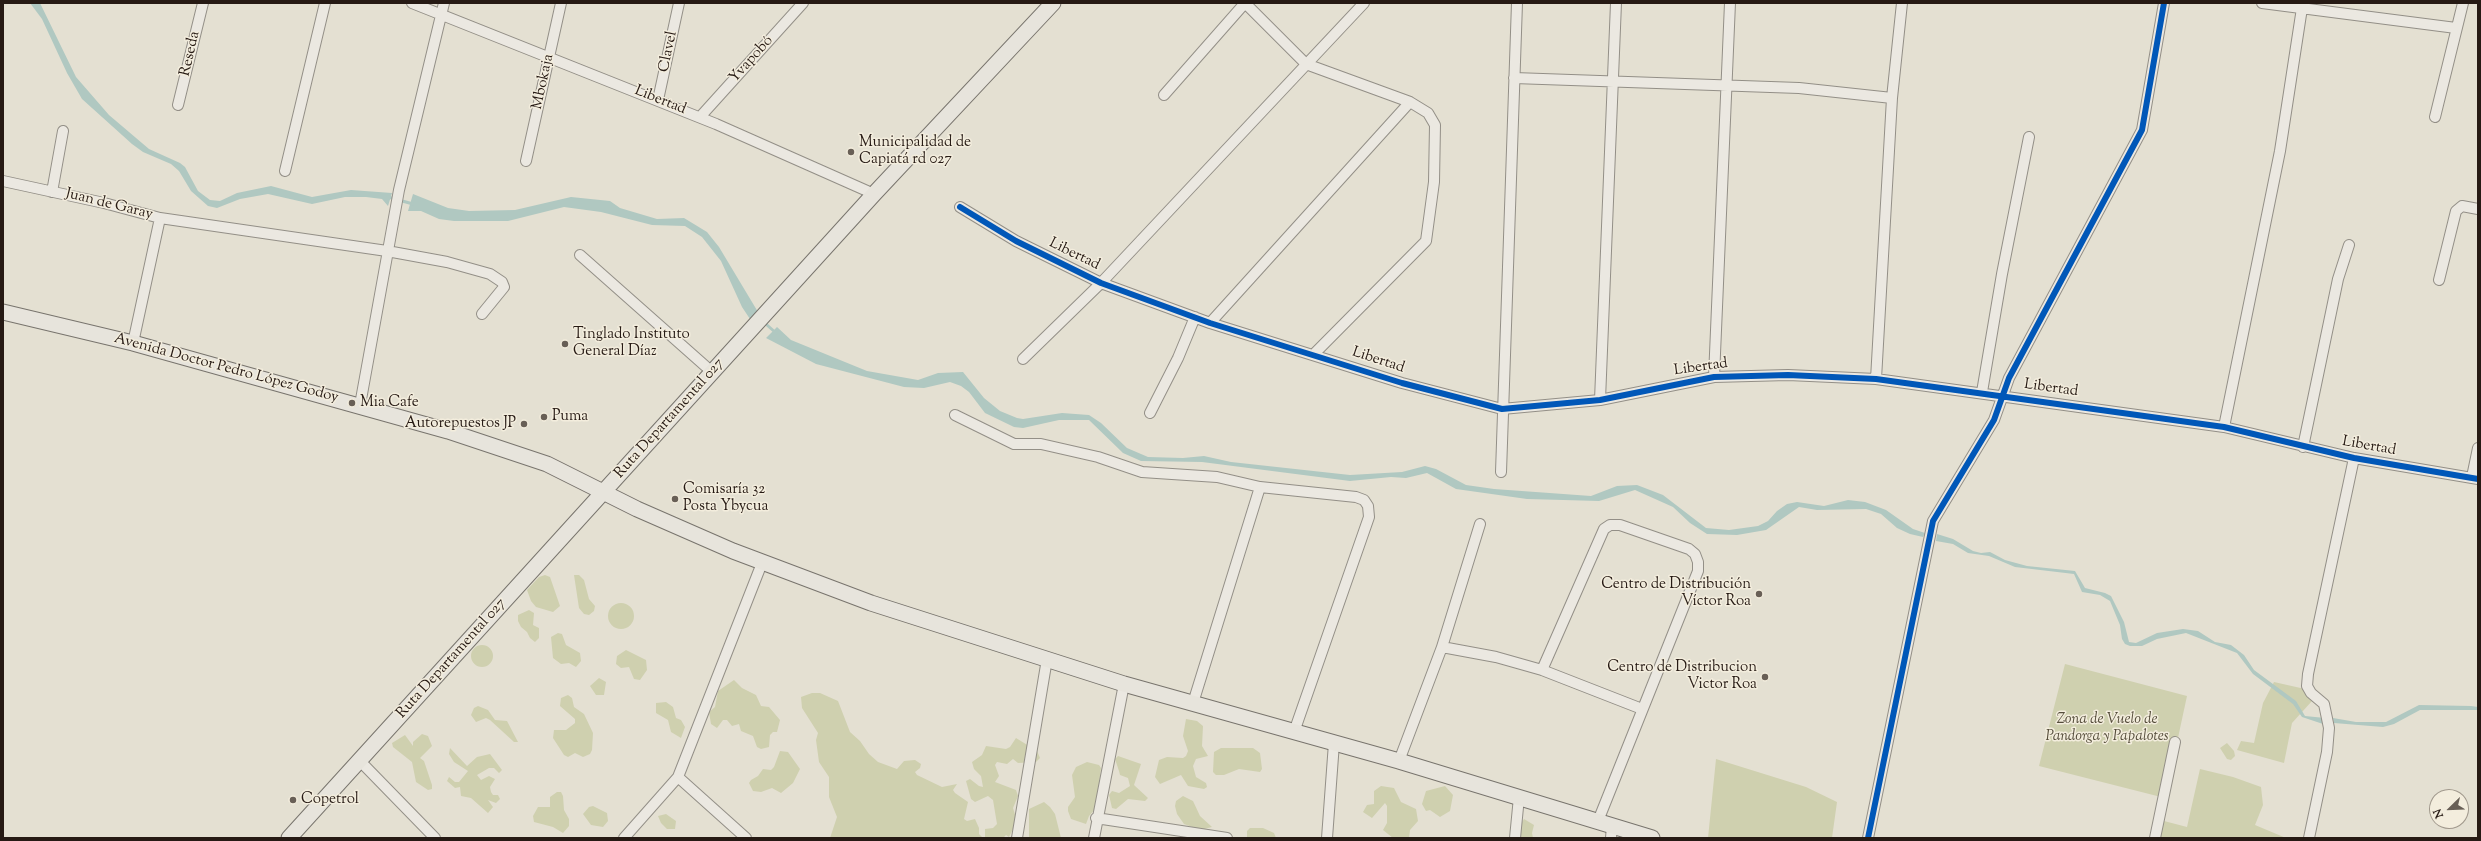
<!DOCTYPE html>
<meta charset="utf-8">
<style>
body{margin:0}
#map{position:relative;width:2481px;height:841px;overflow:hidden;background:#e4e0d2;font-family:"Sorts Mill Goudy",serif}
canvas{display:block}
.frame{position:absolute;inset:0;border:4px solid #261a14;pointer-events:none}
.north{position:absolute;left:2429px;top:789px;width:40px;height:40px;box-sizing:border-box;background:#f3eddd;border:1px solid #a1998d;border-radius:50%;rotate:247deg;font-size:11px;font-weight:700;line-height:16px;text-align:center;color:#261a14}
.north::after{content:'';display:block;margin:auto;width:14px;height:18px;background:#685f56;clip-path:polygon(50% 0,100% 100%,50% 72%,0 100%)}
</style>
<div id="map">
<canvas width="2481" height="841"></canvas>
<div class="frame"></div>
<div class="north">N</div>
</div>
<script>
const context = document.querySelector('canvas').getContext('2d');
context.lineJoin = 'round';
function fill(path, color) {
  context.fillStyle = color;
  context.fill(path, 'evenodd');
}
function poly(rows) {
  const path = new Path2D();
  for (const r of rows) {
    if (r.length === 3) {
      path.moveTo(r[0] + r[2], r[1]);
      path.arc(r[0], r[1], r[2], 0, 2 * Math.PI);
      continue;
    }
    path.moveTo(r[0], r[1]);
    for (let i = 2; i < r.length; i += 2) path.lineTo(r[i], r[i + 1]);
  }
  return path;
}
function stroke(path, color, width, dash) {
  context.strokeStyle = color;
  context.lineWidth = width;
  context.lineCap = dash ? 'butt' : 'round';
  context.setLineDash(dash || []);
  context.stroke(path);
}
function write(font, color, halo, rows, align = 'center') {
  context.font = font + ' "Sorts Mill Goudy",serif';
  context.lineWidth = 3;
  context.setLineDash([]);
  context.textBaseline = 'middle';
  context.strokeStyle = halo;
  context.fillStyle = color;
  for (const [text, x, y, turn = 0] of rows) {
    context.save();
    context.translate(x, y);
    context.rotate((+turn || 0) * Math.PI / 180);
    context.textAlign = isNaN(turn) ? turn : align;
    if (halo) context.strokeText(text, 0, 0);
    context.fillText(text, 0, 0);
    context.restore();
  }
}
fill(poly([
 [545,575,550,577,560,606,553,612,536,607,531,601,527,590,539,577],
 [574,575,579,575,584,580,589,599,595,606,594,611,589,615,584,614,579,608],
 [621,616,13],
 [529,610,534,613,533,625,539,628,539,638,535,642,530,638,527,632,521,627,518,621,518,615],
 [558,633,562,634,566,645,580,653,581,661,576,667,569,663,561,664,553,658,551,637],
 [482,656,11],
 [626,650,646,660,647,670,640,680,634,679,629,667,621,668,616,664,617,656],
 [2065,664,2187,696,2165,798,2039,766],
 [599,678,606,682,604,695,596,695,590,686],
 [734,680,742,688,756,695,761,706,769,707,780,720,777,732,773,732,770,735,769,747,761,749,757,747,753,736,741,731,739,724,732,726,727,720,723,720,717,728,711,724,709,712,715,707,718,691],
 [2274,682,2305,689,2312,701,2292,723,2284,763,2237,750,2241,741,2254,743,2263,703],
 [812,693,820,693,838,701,850,732,860,741,869,754,878,762,897,769,904,761,915,760,921,764,920,768,915,772,917,775,942,787,957,784,953,790,955,793,968,802,964,819,967,821,975,819,979,828,979,834,983,838,830,838,837,817,829,797,829,777,819,762,816,740,818,733,802,708,801,697],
 [568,695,572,698,574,707,584,714,593,733,592,750,590,754,583,757,575,753,568,757,564,755,553,738,554,730,566,730,575,723,575,719,560,706,561,698],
 [666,702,673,707,676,718,681,720,685,727,681,738,671,732,668,720,656,713,656,703],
 [478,706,488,710,495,720,507,721,518,742,514,742,490,720,486,718,476,722,471,715,474,708],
 [1186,719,1197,721,1203,726,1202,746,1208,756,1196,759,1193,766,1196,777,1206,783,1207,787,1204,789,1188,786,1181,775,1160,784,1155,777,1159,760,1167,757,1183,758,1186,756,1188,751,1183,736],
 [422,734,428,736,432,746,420,758,424,761,432,785,432,789,428,790,416,782,412,762,393,747,392,743,405,735,413,746,413,742],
 [1016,738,1037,751,1040,758,1036,762,1018,763,1013,759,1007,764,997,762,995,765,999,776,995,782,1016,790,1018,796,1013,808,1017,821,1009,837,1006,835,1003,838,985,838,985,829,993,828,997,824,993,800,988,796,975,802,971,799,966,781,970,779,979,786,983,787,981,776,974,769,972,762,982,755,986,746,1006,749,1010,747],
 [2227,743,2234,751,2235,756,2231,760,2227,759,2220,748],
 [450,748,467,766,477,757,490,754,502,770,499,773,494,768,489,768,477,775,481,780,489,776,495,779,490,787,491,792,493,795,498,795,500,799,496,803,488,800,493,807,488,813,471,798,461,796,460,787,455,788,447,781,449,777,455,782,459,782,468,771,454,762,449,754],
 [1221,748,1253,748,1260,753,1262,769,1260,772,1239,769,1224,775,1216,775,1213,772,1214,752],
 [780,751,788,752,800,769,793,783,781,793,772,788,761,792,753,791,749,783,751,780,758,776,763,769,771,770,774,767],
 [1118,756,1141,764,1134,785,1148,798,1145,801,1128,799,1116,809,1112,808,1109,795,1112,791,1119,793,1130,786,1128,778,1120,775,1119,771,1115,759],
 [1716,759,1806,787,1837,802,1832,838,1708,838],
 [1087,762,1099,765,1101,768,1096,808,1089,816,1086,824,1071,819,1068,811,1068,807,1075,797,1072,775,1076,767],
 [2200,769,2233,777,2261,787,2263,805,2255,825,2286,838,2160,838,2164,821,2187,827],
 [1381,786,1394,788,1401,802,1416,809,1418,821,1410,830,1409,838,1393,838,1383,830,1387,823,1387,806,1385,803,1372,818,1363,812,1367,805,1374,804,1374,791],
 [1445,786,1453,795,1450,811,1440,817,1430,810,1426,811,1422,804,1426,791],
 [557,792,561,792,563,796,564,810,569,819,569,826,563,833,553,827,534,822,533,816,538,807,550,807,550,797],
 [1183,796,1193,801,1200,816,1212,827,1200,830,1184,824,1177,814,1175,806,1176,801],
 [1044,802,1050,807,1055,814,1061,838,1029,838,1029,809],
 [593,806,607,813,608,821,603,827,591,825,583,814,589,807],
 [666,814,676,821,675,829,667,829,661,823,658,816],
 [1524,819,1534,825,1532,833,1533,838,1512,838],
 [1250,828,1263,828,1274,833,1276,838,1247,838,1247,831]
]), '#cfd0af');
fill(poly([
 [30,3,40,3,76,77,109,115,149,149,180,163,185,167,198,191,210,200,220,201,237,193,271,186,312,197,351,190,392,193,388,206,382,199,366,197,345,197,312,204,268,194,240,199,217,208,208,206,191,191,179,171,171,164,143,152,132,144,82,99,67,73,42,19],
 [413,194,448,208,469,211,515,210,571,197,610,201,620,208,657,219,684,218,707,232,719,247,758,312,750,319,742,307,721,261,702,237,685,226,652,225,601,212,564,207,508,221,454,221,439,219,421,211,408,211],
 [777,327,791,340,867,371,918,380,938,373,963,372,984,398,1000,411,1017,418,1023,419,1062,413,1089,415,1101,423,1127,448,1148,457,1183,458,1204,456,1231,462,1350,475,1402,472,1425,466,1436,469,1466,485,1494,489,1591,496,1617,486,1637,485,1663,495,1706,528,1729,530,1758,526,1768,521,1777,511,1787,504,1797,502,1824,506,1848,500,1865,502,1886,510,1913,529,1925,533,1923,537,1910,534,1897,528,1881,514,1866,509,1817,510,1799,507,1766,530,1737,535,1707,534,1690,523,1673,507,1635,490,1599,501,1527,499,1456,489,1427,473,1406,478,1391,477,1350,481,1202,462,1141,461,1123,453,1089,420,1059,420,1023,428,1014,427,985,413,969,392,961,386,950,382,924,388,904,387,816,364,766,338],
 [1937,534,1953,539,1973,551,1981,553,1990,552,2005,560,2027,566,2075,571,2085,588,2105,593,2111,596,2124,622,2129,642,2136,643,2157,633,2183,629,2198,631,2215,642,2231,645,2244,655,2254,670,2296,701,2305,716,2325,718,2326,725,2302,717,2293,704,2253,674,2237,653,2186,633,2157,639,2142,646,2130,646,2125,644,2122,639,2120,625,2110,601,2100,595,2082,592,2074,574,2015,567,1989,556,1968,553,1953,544,1936,541],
 [2419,705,2471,706,2478,707,2478,710,2420,710,2394,724,2383,727,2334,723,2333,718,2356,722,2386,722]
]), '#b0c8c1');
stroke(poly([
 [388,197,413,204],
 [767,325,776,333]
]), '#b0c8c1', 3);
const minor = poly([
 [412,3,716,124,874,194],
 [1245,3,1306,64,1410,102,1428,113,1435,125,1434,182,1426,241,1313,355],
 [2262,3,2456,28],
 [1514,78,1799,88,1892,98],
 [1164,95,1245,3],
 [658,100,679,3],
 [178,105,203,3],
 [700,117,803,3],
 [2435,117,2463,3],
 [526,161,561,3],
 [285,171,325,3],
 [3,181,104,203,160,218,133,343],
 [52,192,63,131],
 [960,207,1016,241,1101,283,1210,323,1402,383,1502,409,1600,400,1714,377,1788,375,1876,379,2224,427,2354,458,2478,479],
 [160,218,387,251,447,262,490,274,502,282,504,287,482,314],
 [580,255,712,372],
 [2439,280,2456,211,2462,206,2478,209],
 [1210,323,1410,102],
 [1023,359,1101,283,1364,3],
 [1714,377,1730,3],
 [1876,379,1892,98,1902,3],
 [1982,392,2002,274,2029,137],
 [1600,400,1616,3],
 [360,405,399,190,444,3],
 [1150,413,1178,358,1195,317],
 [955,415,1014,444,1041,444,1098,457,1142,472,1217,477,1260,487,1356,497,1364,500,1368,506,1369,517,1294,732],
 [2224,427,2280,151,2302,8],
 [2303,447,2338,279,2349,245],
 [1501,472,1517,3],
 [2472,477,2478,448],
 [1442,647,1480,524],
 [1542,670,1604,529,1610,525,1620,525,1689,549,1695,554,1698,562,1698,571,1598,821],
 [1193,703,1260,487],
 [360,761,435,838],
 [1399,761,1442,647,1496,657,1542,670,1642,709],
 [678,777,746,838],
 [1096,818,1227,838],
 [624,838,678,777,762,563],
 [1017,838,1047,659],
 [1094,838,1124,684],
 [1327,838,1334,743],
 [1515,838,1519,797],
 [1611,838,1612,826],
 [1868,838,1933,521,1994,420,2009,378,2142,130,2164,3],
 [2155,838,2175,742],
 [2309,838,2327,752,2329,728,2324,704,2311,693,2307,686,2308,674,2354,458]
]);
const primary = poly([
 [3,312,133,343,448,431,547,464,637,509,733,551,871,603,1124,684,1399,761,1652,838],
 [289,838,874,194,1053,3]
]);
stroke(minor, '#938f87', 12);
stroke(primary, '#78746d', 17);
stroke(minor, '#ebe8e1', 10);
stroke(primary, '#e7e4dc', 15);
stroke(poly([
 [960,207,1016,241,1101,283,1210,323,1402,383,1502,409,1600,400,1714,377,1788,375,1876,379,2224,427,2354,458,2478,479],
 [1868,838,1933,521,1994,420,2009,378,2142,130,2164,3]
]), '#0057b8', 6);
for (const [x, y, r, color] of [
 [851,152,4,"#685f56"],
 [565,344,4,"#685f56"],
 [352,403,4,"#685f56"],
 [544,417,4,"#685f56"],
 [524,424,4,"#685f56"],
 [675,499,4,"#685f56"],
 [1759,594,4,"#685f56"],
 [1765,677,4,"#685f56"],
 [293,800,4,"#685f56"]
]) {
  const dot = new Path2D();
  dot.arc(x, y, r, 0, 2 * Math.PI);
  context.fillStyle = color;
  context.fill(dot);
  stroke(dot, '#f3eddd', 1.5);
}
write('15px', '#261a14', '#f3eddd', [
 ["Clavel",669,52,-78],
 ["Reseda",191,54,-77],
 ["Yvapobó",752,60,-48],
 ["Mbokaja",544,82,-78],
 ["Libertad",660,101,22],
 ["Juan de Garay",109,205,14],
 ["Libertad",1074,255,26],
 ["Libertad",1378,361,18],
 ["Libertad",1701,368,-8],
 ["Avenida Doctor Pedro López Godoy",226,369,15],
 ["Libertad",2051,389,8],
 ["Ruta Departamental 027",670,419,-48],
 ["Libertad",2369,447,10],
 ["Ruta Departamental 027",452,659,-48]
]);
write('15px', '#261a14', '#f3eddd', [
 ["Municipalidad de",859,143],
 ["Capiatá rd 027",859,160],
 ["Tinglado Instituto",573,335],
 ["General Díaz",573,352],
 ["Mia Cafe",360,403],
 ["Puma",552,417],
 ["Autorepuestos JP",516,424,"right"],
 ["Comisaría 32",683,490],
 ["Posta Ybycua",683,507],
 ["Centro de Distribución",1751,585,"right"],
 ["Víctor Roa",1751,602,"right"],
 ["Centro de Distribucion",1757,668,"right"],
 ["Victor Roa",1757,685,"right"],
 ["Copetrol",301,800]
], 'left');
write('italic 15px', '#544c3a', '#f3eddd', [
 ["Zona de Vuelo de",2107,720],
 ["Pandorga y Papalotes",2107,737]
]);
</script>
